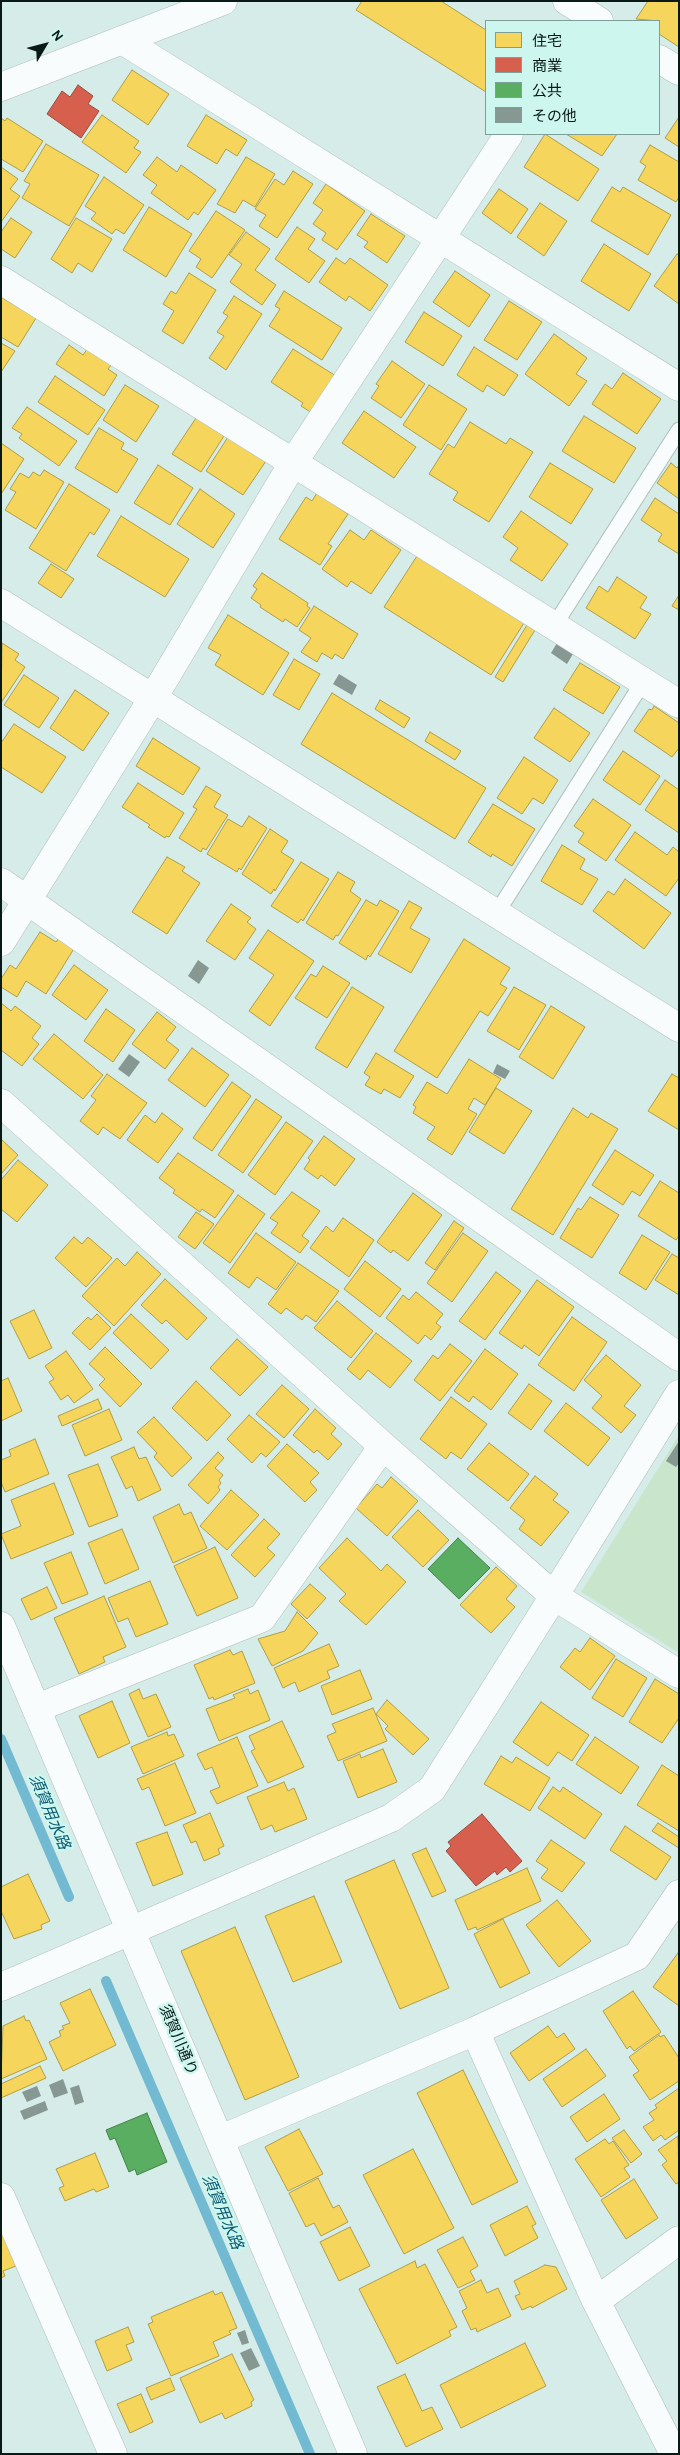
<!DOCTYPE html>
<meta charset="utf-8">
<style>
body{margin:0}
#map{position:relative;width:680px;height:2455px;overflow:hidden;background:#d6ece8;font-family:Karla,"Noto Sans JP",sans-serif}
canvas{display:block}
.frame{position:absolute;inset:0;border:2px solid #091916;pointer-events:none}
.legend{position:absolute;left:485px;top:20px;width:175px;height:115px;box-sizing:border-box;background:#ccf6ee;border:1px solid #7e9e98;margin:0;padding:6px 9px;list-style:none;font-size:15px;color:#091916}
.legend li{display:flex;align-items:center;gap:10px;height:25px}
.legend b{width:25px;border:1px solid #7e9e98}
.north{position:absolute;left:20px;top:20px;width:50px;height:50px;-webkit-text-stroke:4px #ccf6ee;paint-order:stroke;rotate:53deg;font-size:14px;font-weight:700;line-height:20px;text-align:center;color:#091916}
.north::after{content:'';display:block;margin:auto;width:18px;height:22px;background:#091916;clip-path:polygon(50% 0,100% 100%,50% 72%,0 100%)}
</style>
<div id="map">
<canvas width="680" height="2455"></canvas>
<div class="frame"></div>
<ul class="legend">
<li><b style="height:14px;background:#f6d55c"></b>住宅</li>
<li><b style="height:14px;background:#d6604d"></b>商業</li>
<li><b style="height:14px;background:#5aae61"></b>公共</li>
<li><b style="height:14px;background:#879792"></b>その他</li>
</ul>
<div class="north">N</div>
</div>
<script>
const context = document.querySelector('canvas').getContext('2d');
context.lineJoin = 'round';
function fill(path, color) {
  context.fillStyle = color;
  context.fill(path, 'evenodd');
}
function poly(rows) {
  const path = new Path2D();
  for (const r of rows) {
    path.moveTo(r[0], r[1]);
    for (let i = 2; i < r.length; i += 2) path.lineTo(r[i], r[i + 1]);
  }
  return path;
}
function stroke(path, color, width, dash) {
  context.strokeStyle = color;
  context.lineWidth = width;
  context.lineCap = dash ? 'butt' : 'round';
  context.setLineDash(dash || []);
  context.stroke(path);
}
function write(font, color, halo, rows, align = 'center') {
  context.font = font + ' Karla,"Noto Sans JP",sans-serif';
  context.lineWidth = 5;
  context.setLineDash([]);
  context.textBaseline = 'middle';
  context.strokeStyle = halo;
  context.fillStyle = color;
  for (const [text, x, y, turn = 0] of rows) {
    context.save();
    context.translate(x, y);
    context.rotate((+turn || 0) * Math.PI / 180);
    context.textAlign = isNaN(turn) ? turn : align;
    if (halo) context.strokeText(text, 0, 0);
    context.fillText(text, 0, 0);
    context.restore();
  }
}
fill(poly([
 [679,1435,679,1653,581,1592]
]), '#c9e6cc');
const homes = poly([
 [362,1,441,1,486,30,486,92,356,10,362,1],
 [648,1,679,1,679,47,659,34,659,21,636,19,648,1],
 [132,70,169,94,148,125,112,100,132,70],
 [102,115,139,141,134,148,141,152,126,173,82,142,102,115],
 [206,115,247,140,237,156,226,149,217,164,187,146,206,115],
 [679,117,679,147,665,138,679,117],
 [1,118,5,121,7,118,43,141,23,172,1,159,1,118],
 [545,134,599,169,578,201,524,167,545,134],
 [566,134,617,134,602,156,566,134],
 [46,144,99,175,69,226,22,198,30,184,24,181,46,144],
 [650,145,679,162,679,197,676,202,638,180,646,166,640,162,650,145],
 [157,157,177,172,181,165,216,190,198,215,194,212,188,220,151,193,157,185,143,175,157,157],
 [246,157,275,174,255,207,243,200,235,213,217,204,246,157],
 [1,167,18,179,10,189,20,196,1,222,1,167],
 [293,171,313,184,277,238,259,226,266,215,255,209,275,179,284,185,293,171],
 [104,177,144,205,124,234,116,229,112,234,91,219,96,213,85,206,104,177],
 [326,184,365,211,337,250,322,240,326,233,313,224,323,210,313,203,326,184],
 [612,187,620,192,623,187,671,215,648,255,591,221,612,187],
 [499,189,528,209,511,234,482,213,499,189],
 [540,203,567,221,544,256,517,237,540,203],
 [149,207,192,234,166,277,123,250,149,207],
 [216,211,245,230,212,278,196,267,201,259,189,251,216,211],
 [371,214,405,236,387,263,364,247,368,242,357,235,371,214],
 [11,218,32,232,15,258,1,249,1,232,11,218],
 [76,218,112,239,92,272,78,263,72,273,51,259,76,218],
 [297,227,315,239,308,249,325,261,309,283,275,259,297,227],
 [246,232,270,249,255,270,276,285,262,305,230,282,242,264,229,255,246,232],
 [604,244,651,274,629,311,581,281,604,244],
 [677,254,679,255,679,304,654,286,677,254],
 [336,258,345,264,350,258,388,285,370,311,349,296,346,301,319,282,336,258],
 [455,271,490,295,469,327,433,302,455,271],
 [189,273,216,290,183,344,162,331,174,311,163,304,171,291,176,294,189,273],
 [284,291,342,328,322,360,269,326,280,309,275,306,284,291],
 [234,296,262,314,226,370,209,358,224,336,217,332,228,316,223,313,234,296],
 [1,297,36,318,18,347,1,337,1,297],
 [509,301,542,322,517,360,484,340,509,301],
 [424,312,462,336,443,366,405,342,424,312],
 [554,334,587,358,576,374,587,381,569,406,525,374,554,334],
 [1,343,15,351,1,372,1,343],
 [69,345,83,355,88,348,112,364,108,369,117,375,104,396,56,364,69,345],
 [474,347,518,375,504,396,487,385,483,392,457,375,474,347],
 [293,349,336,376,312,413,301,406,303,403,271,382,293,349],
 [392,361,425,384,401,418,371,398,379,386,376,384,392,361],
 [623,373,661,399,637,434,592,404,605,384,612,389,623,373],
 [55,376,105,410,88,435,38,402,55,376],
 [125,385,159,406,136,442,103,420,125,385],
 [429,385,467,409,441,450,403,425,429,385],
 [27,407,77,441,59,466,19,438,22,434,12,428,27,407],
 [364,411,416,447,394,478,342,443,364,411],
 [584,416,636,448,614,483,562,451,584,416],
 [196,418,224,436,201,472,172,454,196,418],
 [470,422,506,444,510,438,533,452,489,522,453,500,458,492,429,474,448,444,454,448,470,422],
 [99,428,124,443,121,449,138,459,117,493,75,468,99,428],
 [228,437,266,461,243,495,206,471,228,437],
 [1,443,24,459,1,494,1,443],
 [550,463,593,489,571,524,529,497,550,463],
 [671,463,677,468,679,465,679,499,657,483,671,463],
 [158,465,193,488,170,525,134,503,158,465],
 [44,470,64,482,36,529,5,510,16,492,10,489,20,473,29,478,33,472,40,476,44,470],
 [69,484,110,510,94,535,90,532,66,571,29,548,69,484],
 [200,489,235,514,213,548,177,524,200,489],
 [317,493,348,514,328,544,332,546,320,565,279,539,306,497,312,501,317,493],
 [655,498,679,514,679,554,658,541,662,534,641,520,655,498],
 [521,511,568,544,542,581,510,560,518,548,503,537,521,511],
 [121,516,189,559,165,597,97,556,121,516],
 [350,530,364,540,371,530,401,550,371,594,351,581,347,587,322,569,350,530],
 [417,556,524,623,491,675,384,607,417,556],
 [51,564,74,579,61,598,38,583,51,564],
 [262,573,308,603,307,606,310,608,297,627,285,619,283,622,260,607,261,605,251,598,257,589,253,586,262,573],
 [617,577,647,597,640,608,651,614,635,639,586,608,599,586,608,592,617,577],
 [679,595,679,610,672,606,679,595],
 [314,606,358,634,343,659,335,654,332,659,322,653,317,662,301,652,311,638,299,630,314,606],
 [228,615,289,653,263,695,215,665,221,655,208,648,228,615],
 [527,625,535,630,503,682,495,677,527,625],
 [2,643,19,654,15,660,25,667,1,703,2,643],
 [294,659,320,674,299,710,273,695,294,659],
 [580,663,620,687,603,714,563,690,580,663],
 [24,675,59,698,39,728,4,705,24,675],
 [75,690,109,713,83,751,50,728,75,690],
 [332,693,486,788,455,839,301,744,332,693],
 [380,700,410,718,404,728,375,709,380,700],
 [654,706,679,723,679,748,672,757,634,731,649,709,652,710,654,706],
 [554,708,590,733,570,762,534,738,554,708],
 [14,724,66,757,42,793,1,767,1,743,14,724],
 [430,732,461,751,455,760,425,741,430,732],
 [153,738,200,768,183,795,136,766,153,738],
 [623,751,660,776,640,805,603,780,623,751],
 [524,757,558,780,543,804,533,798,522,814,497,798,524,757],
 [665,780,679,790,679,833,645,810,665,780],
 [138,783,184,813,169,837,166,836,165,838,148,827,150,825,122,807,138,783],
 [206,786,221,795,214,807,228,815,206,850,203,848,201,852,179,838,197,809,193,807,206,786],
 [593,799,631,825,606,861,578,842,584,833,574,826,593,799],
 [493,804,535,829,512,866,492,854,491,857,468,842,493,804],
 [249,816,267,828,241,870,239,868,237,872,207,854,228,819,242,827,249,816],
 [270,829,288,841,281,852,294,860,275,891,274,889,271,894,242,874,270,829],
 [635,832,667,855,673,847,679,852,679,878,666,896,615,860,635,832],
 [562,845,585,859,580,869,598,879,582,905,541,881,562,845],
 [167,857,185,867,182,871,200,883,167,934,132,912,167,857],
 [301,862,329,879,303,921,301,919,298,923,271,906,301,862],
 [338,872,355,882,350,891,361,899,338,936,336,935,333,940,306,923,338,872],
 [625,879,671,913,644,949,593,911,608,891,614,895,625,879],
 [366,900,377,906,380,900,399,911,370,957,368,955,366,960,339,943,366,900],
 [409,901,422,908,410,928,430,939,411,973,378,954,409,901],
 [231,904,251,918,247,922,256,929,235,960,206,941,231,904],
 [268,930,314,961,270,1026,249,1011,274,975,249,958,268,930],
 [40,932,56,942,59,938,75,947,46,994,26,981,17,997,1,987,1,979,10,965,16,969,40,932],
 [464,939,510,968,500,984,507,988,488,1016,480,1011,437,1078,394,1051,464,939],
 [74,965,108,990,86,1020,52,995,74,965],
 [323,966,350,983,327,1018,295,998,311,974,316,977,323,966],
 [352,987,384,1007,347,1068,315,1048,352,987],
 [514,987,546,1005,519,1050,487,1031,514,987],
 [1,1003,11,1011,15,1006,41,1026,32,1038,39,1044,22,1066,1,1050,1,1003],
 [551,1006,585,1027,553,1079,519,1057,551,1006],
 [106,1009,135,1030,113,1062,84,1041,106,1009],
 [157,1012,176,1027,166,1040,179,1050,165,1069,132,1044,157,1012],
 [54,1034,103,1075,83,1099,33,1059,54,1034],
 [192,1048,229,1075,205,1107,168,1080,192,1048],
 [376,1053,414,1076,400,1098,384,1089,381,1094,365,1085,370,1077,364,1073,376,1053],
 [469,1059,501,1079,485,1105,474,1098,468,1109,477,1114,452,1155,427,1139,435,1127,413,1113,416,1107,413,1105,427,1082,447,1094,469,1059],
 [107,1074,147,1103,120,1139,103,1127,98,1135,80,1121,96,1100,91,1096,107,1074],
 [672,1074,679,1078,679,1130,648,1111,672,1074],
 [232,1082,251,1096,212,1151,193,1138,232,1082],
 [496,1088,532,1111,504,1154,469,1132,496,1088],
 [256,1099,282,1117,243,1173,218,1155,256,1099],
 [573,1108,588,1118,591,1113,618,1129,553,1235,511,1209,573,1108],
 [162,1113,183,1129,158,1163,127,1140,145,1115,155,1123,162,1113],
 [286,1122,313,1141,275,1195,248,1175,286,1122],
 [324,1136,355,1159,335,1186,321,1175,318,1179,304,1169,310,1160,308,1158,324,1136],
 [1,1139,18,1155,1,1174,1,1139],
 [615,1150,654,1175,640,1196,632,1191,623,1205,592,1185,615,1150],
 [178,1153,234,1191,215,1218,202,1209,200,1212,173,1193,175,1190,159,1178,178,1153],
 [18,1160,48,1185,17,1222,1,1209,1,1180,18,1160],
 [660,1181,679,1193,679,1236,676,1240,638,1216,660,1181],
 [292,1192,320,1211,302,1236,309,1241,300,1253,271,1233,278,1223,270,1218,292,1192],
 [413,1193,442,1215,408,1261,393,1250,391,1253,377,1242,413,1193],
 [238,1195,265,1214,230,1263,203,1243,238,1195],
 [590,1197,619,1215,592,1258,560,1238,578,1208,581,1210,590,1197],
 [196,1212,214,1224,195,1249,178,1237,196,1212],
 [343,1218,374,1240,349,1277,310,1248,326,1226,333,1232,343,1218],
 [454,1221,464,1228,435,1270,425,1263,454,1221],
 [256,1233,296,1262,276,1290,257,1277,249,1288,228,1273,256,1233],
 [463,1233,488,1251,452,1302,427,1283,463,1233],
 [642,1235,670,1252,646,1290,619,1273,642,1235],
 [74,1237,82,1244,88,1237,112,1258,86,1287,55,1258,74,1237],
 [137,1252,161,1274,114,1326,82,1296,117,1258,125,1266,137,1252],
 [672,1254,679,1258,679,1295,655,1280,672,1254],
 [365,1261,401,1289,380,1317,344,1289,365,1261],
 [298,1263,339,1291,316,1322,306,1315,302,1320,286,1308,281,1314,268,1304,298,1263],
 [496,1272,521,1291,485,1340,459,1321,496,1272],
 [165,1279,207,1318,187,1340,166,1320,162,1324,141,1305,165,1279],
 [537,1280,574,1307,539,1356,524,1345,522,1349,499,1333,537,1280],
 [416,1292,443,1314,436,1323,441,1327,431,1340,425,1335,418,1344,386,1318,403,1295,409,1300,416,1292],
 [337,1301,373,1331,351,1358,314,1328,337,1301],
 [34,1310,52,1348,29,1359,10,1321,34,1310],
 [97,1314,111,1328,90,1350,72,1333,88,1317,91,1320,97,1314],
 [131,1314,169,1350,151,1369,113,1333,131,1314],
 [572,1317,607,1342,574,1391,538,1365,572,1317],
 [376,1333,412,1361,390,1388,368,1370,360,1380,347,1369,376,1333],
 [237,1339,268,1367,240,1396,210,1368,237,1339],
 [450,1344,472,1361,440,1401,414,1380,433,1355,438,1359,450,1344],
 [105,1347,142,1384,120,1407,99,1385,105,1379,89,1364,105,1347],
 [485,1349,518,1374,491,1410,473,1396,469,1402,454,1391,485,1349],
 [66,1351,93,1389,74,1403,68,1395,61,1400,49,1382,54,1379,45,1366,66,1351],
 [606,1355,641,1385,624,1406,636,1415,621,1433,592,1408,602,1396,584,1380,606,1355],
 [8,1378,22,1411,1,1421,1,1381,8,1378],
 [196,1381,231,1415,207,1441,172,1408,196,1381],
 [529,1384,552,1401,531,1430,508,1413,529,1384],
 [282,1385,309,1409,284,1438,256,1414,282,1385],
 [451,1397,487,1424,461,1459,451,1452,446,1459,420,1439,451,1397],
 [98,1399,102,1409,62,1426,58,1416,98,1399],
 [566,1403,610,1438,588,1466,544,1431,566,1403],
 [109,1409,122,1440,85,1456,72,1425,109,1409],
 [315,1409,336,1428,331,1434,342,1444,328,1460,317,1450,314,1453,293,1435,315,1409],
 [249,1415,280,1442,266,1457,261,1453,252,1463,227,1439,249,1415],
 [154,1417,192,1458,172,1477,154,1457,157,1453,137,1432,154,1417],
 [35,1439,49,1474,5,1492,1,1482,1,1460,11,1456,9,1450,35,1439],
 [489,1443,529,1474,508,1501,467,1469,489,1443],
 [287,1444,319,1473,310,1482,317,1490,305,1502,267,1466,287,1444],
 [134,1447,139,1459,146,1457,161,1490,138,1501,132,1486,126,1489,111,1457,134,1447],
 [218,1452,224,1458,215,1468,223,1475,219,1480,221,1483,218,1487,220,1490,208,1504,188,1485,218,1452],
 [98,1464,118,1516,89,1527,68,1475,98,1464],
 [535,1476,558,1494,553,1500,569,1512,541,1546,519,1529,525,1520,510,1508,535,1476],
 [391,1477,418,1501,387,1536,356,1508,377,1484,382,1488,391,1477],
 [54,1483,74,1534,11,1559,1,1534,21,1526,11,1500,54,1483],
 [231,1490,259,1515,227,1550,200,1526,231,1490],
 [179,1504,184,1515,191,1512,207,1548,173,1563,153,1517,179,1504],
 [418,1510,449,1540,423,1567,392,1537,418,1510],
 [264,1519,280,1534,267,1548,275,1555,255,1577,231,1555,264,1519],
 [122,1529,139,1569,105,1584,88,1543,122,1529],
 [347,1538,381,1571,387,1564,406,1582,366,1625,339,1601,346,1594,319,1568,347,1538],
 [215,1547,238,1598,197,1616,174,1566,215,1547],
 [71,1552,88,1594,62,1604,44,1563,71,1552],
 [496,1567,517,1586,506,1599,515,1607,491,1633,460,1605,496,1567],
 [150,1581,168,1624,136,1637,128,1618,118,1622,108,1598,150,1581],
 [310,1584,326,1598,307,1619,291,1604,310,1584],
 [47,1587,57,1608,31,1620,21,1599,47,1587],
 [104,1596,126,1647,103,1657,105,1662,79,1674,54,1618,104,1596],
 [297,1612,318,1633,303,1651,272,1666,258,1639,285,1631,297,1612],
 [590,1638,615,1656,590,1690,560,1667,575,1648,580,1652,590,1638],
 [329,1644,339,1666,327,1671,330,1678,299,1692,295,1682,283,1688,274,1668,329,1644],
 [230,1650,233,1655,242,1651,255,1683,214,1700,213,1697,209,1699,194,1665,230,1650],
 [616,1659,647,1678,623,1717,592,1698,616,1659],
 [360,1670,372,1699,332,1715,321,1686,360,1670],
 [655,1679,679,1694,679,1718,662,1743,629,1722,655,1679],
 [139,1689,143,1699,156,1694,171,1727,148,1737,129,1694,139,1689],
 [248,1689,250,1694,258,1690,270,1720,219,1741,206,1709,235,1698,233,1695,248,1689],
 [387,1700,429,1739,413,1755,385,1729,388,1726,376,1714,387,1700],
 [112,1701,130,1743,98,1758,79,1716,112,1701],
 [541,1702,589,1735,572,1761,558,1752,548,1766,513,1742,541,1702],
 [373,1708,387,1741,338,1761,327,1736,336,1732,332,1724,373,1708],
 [282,1721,304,1767,268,1783,251,1751,255,1749,249,1736,282,1721],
 [167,1732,168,1736,174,1734,184,1756,143,1774,131,1747,167,1732],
 [237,1737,258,1786,217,1804,210,1791,220,1787,212,1767,205,1770,197,1754,237,1737],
 [595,1737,639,1767,621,1794,576,1764,595,1737],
 [383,1749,397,1782,358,1798,343,1761,360,1754,361,1758,383,1749],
 [501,1756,512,1763,516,1757,550,1778,530,1811,484,1784,501,1756],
 [175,1763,196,1813,165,1826,149,1787,142,1790,137,1779,175,1763],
 [662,1765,679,1776,679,1831,637,1805,662,1765],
 [284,1782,288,1791,294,1788,307,1819,275,1832,272,1825,261,1830,247,1797,284,1782],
 [553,1787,560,1792,563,1787,602,1814,585,1839,538,1808,553,1787],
 [210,1813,224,1846,218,1849,220,1854,204,1861,196,1841,191,1843,183,1825,210,1813],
 [658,1823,679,1837,679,1848,652,1831,658,1823],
 [625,1826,671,1857,656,1880,610,1850,625,1826],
 [167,1832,183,1874,153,1886,136,1843,167,1832],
 [551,1840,585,1863,562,1892,541,1878,548,1869,536,1861,551,1840],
 [426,1848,446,1891,432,1897,412,1854,426,1848],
 [394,1860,449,1988,400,2009,345,1881,394,1860],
 [527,1868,541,1901,477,1930,476,1927,468,1930,455,1900,527,1868],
 [28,1874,50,1921,41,1925,42,1929,14,1939,1,1911,1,1887,28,1874],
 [314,1896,342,1962,293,1982,265,1916,314,1896],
 [557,1900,591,1941,559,1967,526,1925,557,1900],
 [503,1919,530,1973,500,1988,474,1934,503,1919],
 [235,1927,299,2077,245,2100,181,1951,235,1927],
 [678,1953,679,1953,679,2006,653,1987,678,1953],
 [90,1989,116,2045,63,2071,49,2042,61,2036,59,2031,64,2029,62,2026,70,2023,60,2003,90,1989],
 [633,1991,661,2032,634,2051,630,2046,627,2049,603,2011,633,1991],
 [24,2016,26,2021,29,2020,47,2059,1,2079,3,2026,24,2016],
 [548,2026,557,2038,564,2033,575,2049,529,2081,510,2053,548,2026],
 [659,2035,660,2037,664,2035,679,2058,679,2081,650,2100,633,2075,639,2071,629,2057,659,2035],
 [586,2049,606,2076,562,2107,543,2079,586,2049],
 [40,2066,46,2078,1,2098,1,2084,40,2066],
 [463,2070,518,2182,472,2205,417,2093,463,2070],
 [679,2088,679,2130,665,2140,661,2135,653,2141,643,2127,654,2120,649,2113,657,2108,655,2105,679,2088],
 [604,2094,620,2119,587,2142,570,2117,604,2094],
 [299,2129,323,2174,288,2191,265,2147,299,2129],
 [624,2130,642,2154,631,2163,612,2138,624,2130],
 [678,2136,679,2182,676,2184,662,2165,667,2161,658,2150,678,2136],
 [605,2139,609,2144,613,2141,629,2165,624,2168,630,2177,601,2197,575,2159,605,2139],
 [413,2149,454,2228,404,2254,363,2175,413,2149],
 [95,2153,109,2187,96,2192,94,2189,65,2201,59,2188,64,2186,56,2169,95,2153],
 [318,2178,333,2208,339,2205,348,2222,321,2236,314,2223,306,2227,289,2193,318,2178],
 [634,2179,658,2218,626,2239,601,2200,634,2179],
 [527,2206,536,2224,532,2226,538,2238,505,2256,490,2225,527,2206],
 [350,2227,370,2266,339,2281,320,2242,350,2227],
 [1,2231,16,2266,3,2271,5,2276,1,2278,1,2231],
 [463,2237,478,2266,470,2271,475,2280,458,2288,437,2250,463,2237],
 [415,2261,417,2268,425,2264,457,2327,449,2331,451,2336,397,2364,359,2289,415,2261],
 [545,2265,556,2267,567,2289,532,2308,531,2306,522,2310,515,2296,520,2294,514,2281,545,2265],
 [481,2280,487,2293,498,2288,511,2316,477,2332,476,2328,471,2330,462,2311,467,2308,459,2291,481,2280],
 [213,2291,215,2295,222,2292,237,2328,229,2331,231,2334,213,2342,219,2356,171,2376,148,2324,153,2322,151,2317,213,2291],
 [128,2327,134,2342,126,2345,132,2360,107,2371,95,2341,128,2327],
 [525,2343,546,2386,461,2428,440,2385,525,2343],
 [232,2354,254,2400,251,2402,252,2406,225,2419,222,2413,200,2423,180,2378,232,2354],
 [405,2374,422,2411,432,2407,443,2429,406,2447,377,2387,405,2374],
 [170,2378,175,2390,151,2400,146,2388,170,2378],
 [141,2394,153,2422,130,2433,117,2404,141,2394]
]);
fill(homes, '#f6d55c');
stroke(homes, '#af9d47', 1);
const shops = poly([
 [78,85,93,96,88,104,99,111,81,138,47,114,62,91,70,97,78,85],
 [482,1814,522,1861,510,1872,506,1867,497,1875,495,1871,476,1886,446,1851,451,1846,448,1842,482,1814]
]);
fill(shops, '#d6604d');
stroke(shops, '#984b3c', 1);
const public = poly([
 [458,1538,490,1568,459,1599,428,1569,458,1538],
 [147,2113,167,2162,137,2175,135,2169,129,2172,115,2138,110,2140,106,2130,147,2113]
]);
fill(public, '#5aae61');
stroke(public, '#42814a', 1);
stroke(poly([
 [1,1739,69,1897],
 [106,1981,310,2454]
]), '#71bad1', 10);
fill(poly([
 [557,643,573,654,567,664,551,653],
 [339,674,357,685,352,695,333,684],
 [198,960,209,968,199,984,188,976],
 [129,1054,140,1062,129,1077,118,1069],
 [497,1064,510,1071,505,1079,493,1073],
 [679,1441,679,1463,676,1467,666,1461],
 [63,2079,68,2093,54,2098,49,2085],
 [79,2085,84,2102,75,2105,70,2088],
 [37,2086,41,2096,27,2102,22,2092],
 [45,2101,48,2110,24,2120,20,2111],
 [245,2330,249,2343,242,2345,237,2333],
 [251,2348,260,2366,249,2371,240,2353]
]), '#879792');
const lane = poly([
 [554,626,679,430],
 [496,914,643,682]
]);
const street = poly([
 [567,1,599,21],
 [122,40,679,387],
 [659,59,679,71],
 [1,280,679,704],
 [1,882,679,1357],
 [1,942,153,698,293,463,509,134],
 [1,1103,383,1446,554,1596,679,1674],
 [37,1708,262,1618,383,1446],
 [475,2031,596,2301,674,2454],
 [221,2139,475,2031,637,1956,679,1894],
 [1,2197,113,2454],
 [596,2301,679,2240]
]);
const secondary = poly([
 [1,87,223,1],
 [1,603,679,1028],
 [1,1626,353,2454],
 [1,1987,391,1818,432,1789,554,1596,679,1394]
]);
stroke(lane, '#adbebb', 17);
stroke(street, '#adbebb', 29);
stroke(secondary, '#adbebb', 29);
stroke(lane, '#f9fcfc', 15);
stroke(street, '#f9fcfc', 28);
stroke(secondary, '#f9fcfc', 28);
write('15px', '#091916', '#ccf6ee', [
 ["須賀川通り",178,2040,67]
]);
write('italic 16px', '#0a5971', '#ccf6ee', [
 ["須賀用水路",49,1812,67],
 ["須賀用水路",222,2212,67]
]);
</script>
